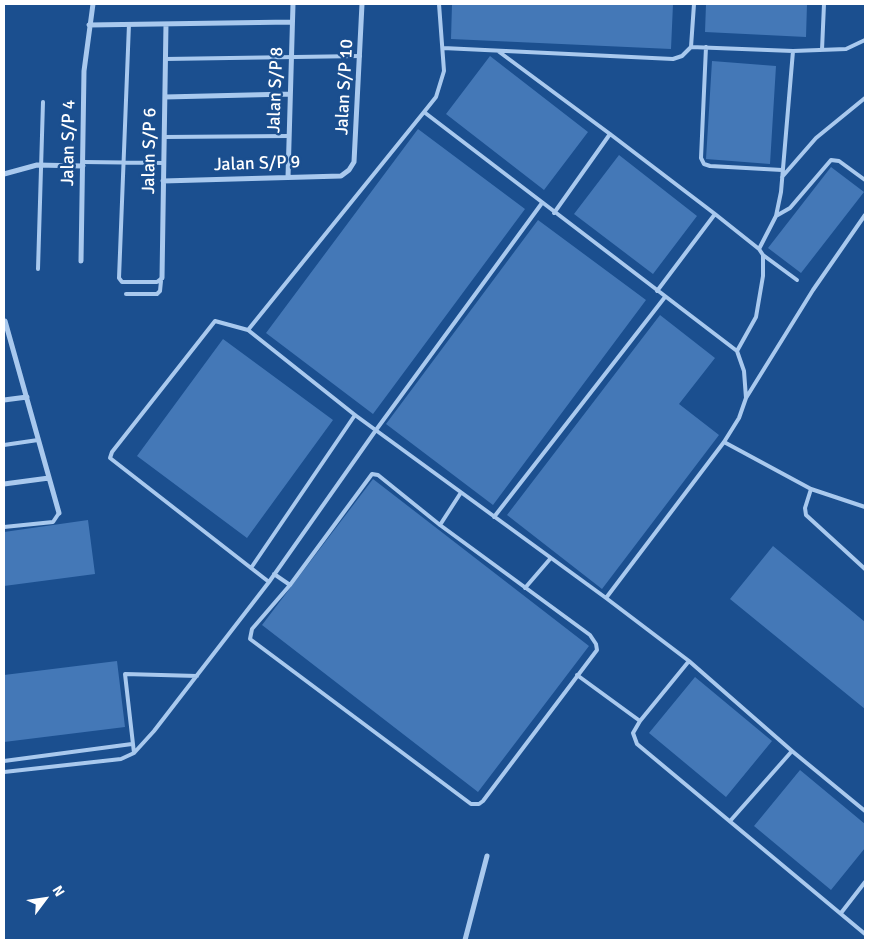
<!DOCTYPE html>
<style>
body{margin:0}
#map{position:relative;width:869px;height:944px;overflow:hidden;background:#1b4f8f;font-family:Signika,sans-serif}
canvas{display:block}
.frame{position:absolute;inset:0;border:5px solid #fff;pointer-events:none}
.north{position:absolute;left:20px;top:874px;width:50px;height:50px;-webkit-text-stroke:4px #1b4f8f;paint-order:stroke;rotate:59deg;font-size:14px;font-weight:700;line-height:20px;text-align:center;color:#fff}
.north::after{content:'';display:block;margin:auto;width:18px;height:22px;background:#fff;clip-path:polygon(50% 0,100% 100%,50% 72%,0 100%)}
</style>
<div id="map">
<canvas width="869" height="944"></canvas>
<div class="frame"></div>
<div class="north">N</div>
</div>
<script>
const context = document.querySelector('canvas').getContext('2d');
context.lineJoin = 'round';
function fill(path, color) {
  context.fillStyle = color;
  context.fill(path, 'evenodd');
}
function poly(rows) {
  const path = new Path2D();
  for (const r of rows) {
    path.moveTo(r[0], r[1]);
    for (let i = 2; i < r.length; i += 2) path.lineTo(r[i], r[i + 1]);
  }
  return path;
}
function stroke(path, color, width, dash) {
  context.strokeStyle = color;
  context.lineWidth = width;
  context.lineCap = dash ? 'butt' : 'round';
  context.setLineDash(dash || []);
  context.stroke(path);
}
function write(font, color, halo, rows, align = 'center') {
  context.font = font + ' Signika,sans-serif';
  context.lineWidth = 5;
  context.setLineDash([]);
  context.textBaseline = 'middle';
  context.strokeStyle = halo;
  context.fillStyle = color;
  for (const [text, x, y, turn = 0] of rows) {
    context.save();
    context.translate(x, y);
    context.rotate((+turn || 0) * Math.PI / 180);
    context.textAlign = isNaN(turn) ? turn : align;
    if (halo) context.strokeText(text, 0, 0);
    context.fillText(text, 0, 0);
    context.restore();
  }
}
fill(poly([
 [452,4,673,4,671,49,451,39],
 [706,4,807,4,806,37,705,32],
 [490,56,588,132,544,190,446,114],
 [712,61,776,66,770,164,706,159],
 [418,129,525,209,373,414,266,333],
 [619,155,697,216,653,274,574,214],
 [831,167,864,192,801,273,768,248],
 [538,220,646,300,493,505,386,424],
 [660,315,715,358,679,404,719,435,602,589,507,515],
 [223,339,333,420,247,538,137,456],
 [373,479,589,646,478,792,262,625],
 [88,520,95,574,4,586,4,532],
 [773,546,865,622,865,709,730,599],
 [117,661,125,727,4,742,4,675],
 [695,677,772,741,726,797,649,733],
 [800,770,865,824,865,848,831,890,754,826]
]), '#4478b7');
stroke(poly([
 [439,4,444,71,436,97,424,112,737,351,744,371,746,398,739,418,724,442,606,598],
 [129,24,119,278,122,282,157,282,162,278],
 [691,47,694,4],
 [706,47,701,158,704,164,710,166,782,170],
 [443,48,673,59,682,56,691,47,793,51,846,49,865,40],
 [822,50,824,4],
 [498,51,610,134],
 [165,59,360,56],
 [164,137,289,136],
 [83,162,164,163],
 [782,177,816,138,865,98],
 [554,213,610,134,715,214,759,249,763,255,763,276,756,317,737,351],
 [776,216,790,208,831,160,839,161,865,180],
 [759,249,776,216,781,192,793,51],
 [763,255,797,280],
 [38,269,43,102],
 [657,291,715,214],
 [126,294,157,294,160,291,161,281],
 [248,330,424,112],
 [746,398,813,290,865,215],
 [724,442,811,489,865,507],
 [4,445,38,440],
 [372,474,378,475,440,525,590,635,596,644,597,650,483,801,479,804,471,804,250,639,252,629,290,585,372,474],
 [811,489,805,508,806,515,865,569],
 [494,517,665,297],
 [440,525,460,494],
 [4,527,53,522,59,513],
 [251,568,355,415],
 [274,574,290,585],
 [269,582,110,458,112,452,215,321,248,330,355,415,606,598,689,661,792,751,865,811],
 [525,588,550,559],
 [689,661,640,721,633,733,637,744,865,934],
 [577,675,640,721],
 [134,753,125,674,197,676],
 [4,761,132,744],
 [4,772,121,759,134,753,154,731,269,582,376,430,542,203],
 [731,820,792,751],
 [841,913,865,882]
]), '#a9c9ee', 4);
stroke(poly([
 [89,25,292,22],
 [165,97,290,94],
 [4,174,37,165,83,166],
 [288,177,293,4],
 [163,181,341,176,349,170,354,162,362,4],
 [81,261,84,71,93,4],
 [162,278,166,24],
 [5,321,59,513],
 [4,400,27,397],
 [4,484,49,478],
 [465,940,487,856]
]), '#a9c9ee', 5);
write('18px', '#fff', '#1b4f8f', [
 ["Jalan S/P 10",345,87,-87],
 ["Jalan S/P 8",276,90,-88],
 ["Jalan S/P 4",69,143,-89],
 ["Jalan S/P 6",150,151,-89],
 ["Jalan S/P 9",257,164,-2]
]);
</script>
